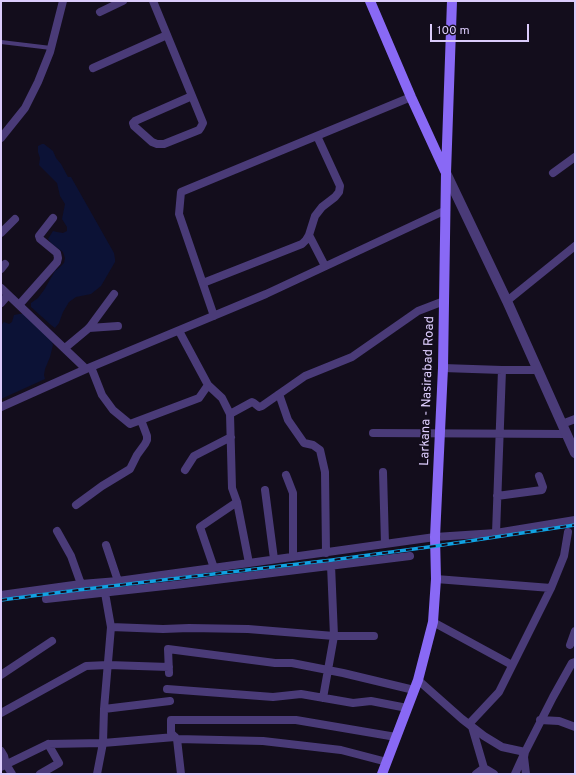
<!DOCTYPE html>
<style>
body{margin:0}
#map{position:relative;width:576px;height:775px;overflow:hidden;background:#130d1c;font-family:Overpass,sans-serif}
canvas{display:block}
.frame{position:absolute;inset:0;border:2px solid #dbcbfb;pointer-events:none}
.scale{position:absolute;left:430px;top:24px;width:99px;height:18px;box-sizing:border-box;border:2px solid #dbcbfb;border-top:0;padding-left:5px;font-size:12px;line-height:14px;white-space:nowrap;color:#dbcbfb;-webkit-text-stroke:3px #130d1c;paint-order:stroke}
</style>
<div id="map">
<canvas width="576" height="775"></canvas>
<div class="frame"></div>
<div class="scale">100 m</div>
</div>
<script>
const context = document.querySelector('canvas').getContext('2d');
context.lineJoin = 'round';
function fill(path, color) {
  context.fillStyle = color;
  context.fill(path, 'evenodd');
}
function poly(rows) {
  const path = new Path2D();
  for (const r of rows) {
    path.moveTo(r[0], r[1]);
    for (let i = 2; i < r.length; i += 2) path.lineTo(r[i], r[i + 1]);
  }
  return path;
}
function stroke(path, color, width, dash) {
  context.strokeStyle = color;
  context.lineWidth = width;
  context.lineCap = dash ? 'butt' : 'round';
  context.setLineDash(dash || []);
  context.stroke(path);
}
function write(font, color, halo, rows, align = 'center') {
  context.font = font + ' Overpass,sans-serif';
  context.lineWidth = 4;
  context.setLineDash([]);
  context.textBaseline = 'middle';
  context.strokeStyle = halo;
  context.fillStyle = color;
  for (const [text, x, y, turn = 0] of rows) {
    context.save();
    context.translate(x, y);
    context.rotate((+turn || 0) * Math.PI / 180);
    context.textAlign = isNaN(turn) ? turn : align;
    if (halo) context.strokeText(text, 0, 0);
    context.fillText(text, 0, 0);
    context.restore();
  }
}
fill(poly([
 [42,144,44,144,53,151,56,158,61,164,68,177,71,177,114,253,115,259,115,262,101,286,91,294,76,297,69,302,63,312,59,323,55,328,51,325,31,307,31,303,38,298,44,290,55,271,60,267,64,263,65,258,63,252,52,244,48,239,53,231,57,232,63,233,67,231,67,227,62,219,65,204,60,196,57,183,39,165,40,158,38,152,38,146],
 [19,314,25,314,50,337,53,345,50,357,45,369,44,375,45,379,1,399,1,325,4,322,9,324,12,322,14,315]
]), '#0c1236');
stroke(poly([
 [1,42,51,48]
]), '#4a3b78', 4);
stroke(poly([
 [153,1,167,35,192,96,203,123,201,127,199,130,164,144,157,144,152,142,134,126,133,123,135,121,192,96],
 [100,12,123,1],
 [93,68,167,35],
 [1,138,25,108,38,82,50,52,63,1],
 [553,173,575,157],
 [1,233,15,219],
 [309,235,325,266],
 [1,269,5,264],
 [203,283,302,244,306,240,309,235,315,216,322,207,335,197,339,192,340,186,317,136],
 [1,288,86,369],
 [507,301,575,246],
 [1,303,8,295],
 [19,305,57,262,58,258,57,253,40,239,39,236,53,218],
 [214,316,179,214,181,192,411,97],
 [89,328,118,326],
 [179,331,208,385,222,398,230,414,232,488,237,502,249,563],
 [65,348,89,328,114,294],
 [91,367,102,395,113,410,130,424,199,398,208,385],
 [443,368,502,370,538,370],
 [279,394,288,420,304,443,313,445,320,450,325,472,326,553],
 [1,407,86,369,266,294,446,210],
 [230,414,252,402,254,403,259,407,262,406,305,376,352,357,418,311,444,301],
 [562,424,575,419],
 [373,433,567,434],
 [185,470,194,456,231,437],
 [383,472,385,544],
 [286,475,293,493,293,557],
 [265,490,274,559],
 [497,496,542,490,543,487,539,476],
 [76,505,102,486,130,469,137,455,145,444,147,440,147,436,141,420],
 [57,531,71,556,81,584],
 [496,533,502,370],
 [106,545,118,581],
 [214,568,200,527,237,502],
 [436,579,551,588],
 [105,593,111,627,104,709,103,743,175,737],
 [1,595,81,584,118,581,249,563,435,537,496,533,575,520],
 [46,599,183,584,410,556],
 [433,622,512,665],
 [111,627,163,629,189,628,248,629,334,636,374,636],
 [570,645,575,631],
 [169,673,168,649,275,663,292,663,343,673,414,690],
 [1,675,52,641],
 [418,680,462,719,484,736,502,747,525,752,515,774],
 [167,689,273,697,301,694,353,703,371,701,407,708],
 [323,698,334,636,331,565],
 [104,709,170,701],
 [1,713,86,666,108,665,169,667],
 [540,720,559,721,575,727],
 [469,724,499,692,551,588,564,556,568,532],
 [472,727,484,768,494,774],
 [177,739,171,733,171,720,296,720,396,737],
 [1,751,4,756,6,764,12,774],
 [1,767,48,744,103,743,97,774],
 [40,774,59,763,48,744],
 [181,774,177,739,263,741,341,750,387,762],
 [476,774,484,768],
 [526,774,524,757,525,752,553,697,572,663,575,662]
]), '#4a3b78', 8);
stroke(poly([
 [446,173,507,301,575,453]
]), '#4a3b78', 10);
stroke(poly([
 [370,1,411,97,445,171],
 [382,774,418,680,433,622,436,579,435,537,443,368,446,173,452,1]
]), '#8969f5', 10);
const rail = poly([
 [1,600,78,590,332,560,436,546,575,525]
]);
stroke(rail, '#10a2e3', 3.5);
stroke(rail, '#130d1c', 2, [6]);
write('13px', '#dbcbfb', '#130d1c', [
 ["Larkana - Nasirabad Road",428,391,-88]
]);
</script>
